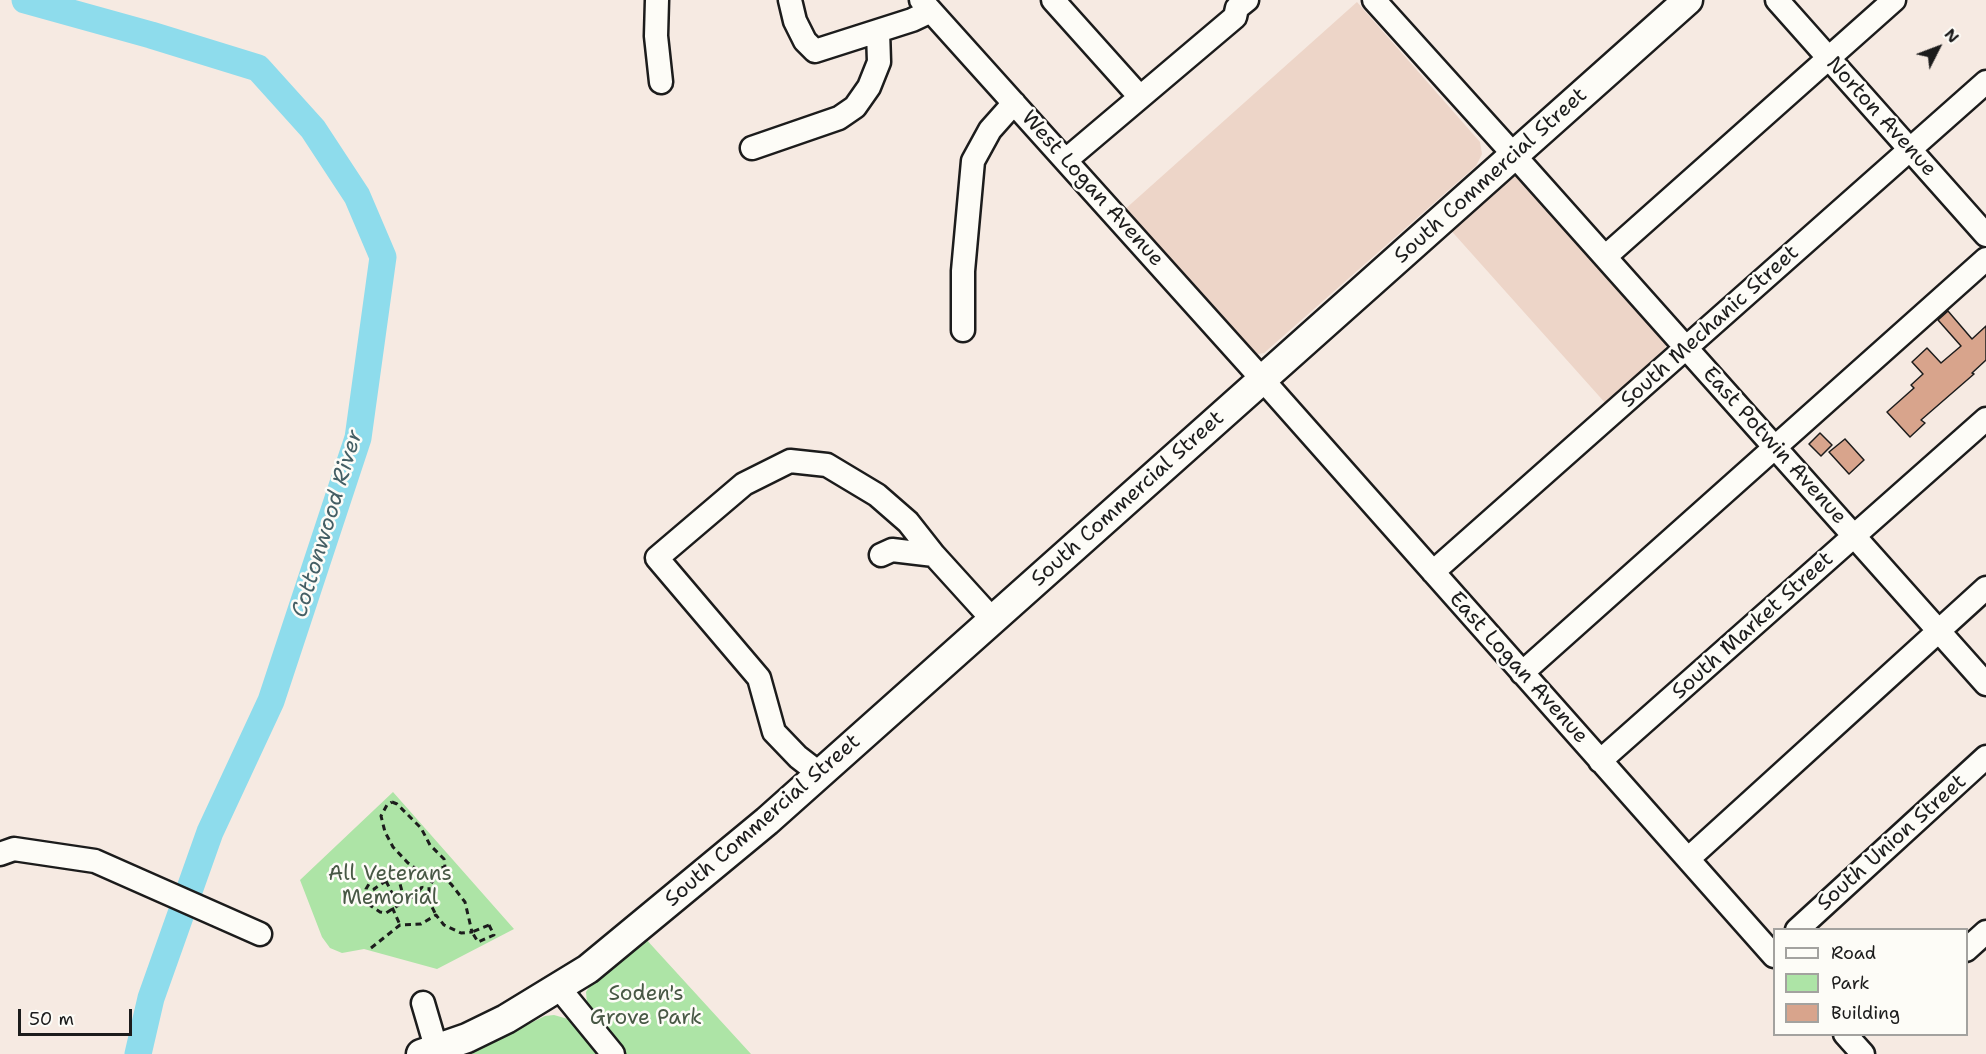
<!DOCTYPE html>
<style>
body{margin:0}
#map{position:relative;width:1986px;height:1054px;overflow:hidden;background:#f6eae2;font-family:"Shantell Sans",sans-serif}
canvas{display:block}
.legend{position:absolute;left:1773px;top:928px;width:195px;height:108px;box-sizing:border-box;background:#fdfcf7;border:2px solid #a3a29f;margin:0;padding:8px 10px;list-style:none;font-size:18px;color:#1c1c1c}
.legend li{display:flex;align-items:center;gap:12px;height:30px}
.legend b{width:30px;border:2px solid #a3a29f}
.north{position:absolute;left:1908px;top:18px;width:60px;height:60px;-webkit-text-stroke:4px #fdfcf7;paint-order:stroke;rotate:48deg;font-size:16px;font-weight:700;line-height:24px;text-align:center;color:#1c1c1c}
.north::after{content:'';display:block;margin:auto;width:21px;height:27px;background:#1c1c1c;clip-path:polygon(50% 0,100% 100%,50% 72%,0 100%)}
.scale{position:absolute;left:18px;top:1009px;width:114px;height:27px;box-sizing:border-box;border:3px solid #1c1c1c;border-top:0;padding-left:8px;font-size:18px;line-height:21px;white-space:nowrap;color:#1c1c1c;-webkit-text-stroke:4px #fdfcf7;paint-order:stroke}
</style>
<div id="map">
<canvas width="1986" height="1054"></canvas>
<ul class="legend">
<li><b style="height:8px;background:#fdfcf7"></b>Road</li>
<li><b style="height:16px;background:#ade4a6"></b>Park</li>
<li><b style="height:16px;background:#d8a48c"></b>Building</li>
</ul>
<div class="north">N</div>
<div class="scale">50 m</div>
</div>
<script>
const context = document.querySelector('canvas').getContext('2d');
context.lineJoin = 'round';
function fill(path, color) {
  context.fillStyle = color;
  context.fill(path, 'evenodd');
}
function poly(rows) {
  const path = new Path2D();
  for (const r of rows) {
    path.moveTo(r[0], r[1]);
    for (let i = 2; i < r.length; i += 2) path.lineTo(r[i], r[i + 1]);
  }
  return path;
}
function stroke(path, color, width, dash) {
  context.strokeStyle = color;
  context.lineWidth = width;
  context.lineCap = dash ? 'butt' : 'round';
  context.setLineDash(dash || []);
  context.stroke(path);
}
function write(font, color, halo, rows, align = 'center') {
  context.font = font + ' "Shantell Sans",sans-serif';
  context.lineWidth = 5;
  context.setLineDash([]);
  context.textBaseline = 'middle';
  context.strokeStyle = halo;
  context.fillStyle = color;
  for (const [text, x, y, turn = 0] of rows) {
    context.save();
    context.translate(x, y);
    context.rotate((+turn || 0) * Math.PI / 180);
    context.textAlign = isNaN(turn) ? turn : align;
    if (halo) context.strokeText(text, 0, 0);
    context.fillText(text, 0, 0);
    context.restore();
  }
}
fill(poly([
 [1357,2,1480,142,1482,154,1476,166,1264,353,1252,355,1123,211],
 [1517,176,1522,179,1666,339,1666,345,1663,354,1607,405,1447,226,1508,177]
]), '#edd5c8');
fill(poly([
 [393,792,514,929,437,969,364,949,342,953,330,948,322,937,300,880],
 [644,937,751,1054,626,1054,591,1010,587,1004,586,992,595,978],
 [554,1015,568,1019,581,1030,600,1054,467,1054,545,1016]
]), '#ade4a6');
stroke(poly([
 [25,0,151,35,258,68,313,129,357,196,383,257,358,438,271,701,210,832,151,998,138,1054]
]), '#8edcec', 27);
const building = poly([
 [1948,311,1972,339,1986,326,1986,360,1972,373,1974,374,1921,420,1925,423,1910,437,1887,412,1914,388,1911,385,1923,374,1912,362,1927,348,1941,363,1961,346,1938,320,1948,311],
 [1820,433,1832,445,1821,456,1809,444,1820,433],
 [1845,439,1864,460,1849,474,1829,452,1845,439]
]);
fill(building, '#d8a48c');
stroke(building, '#1c1c1c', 1.5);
const minor = poly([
 [657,0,656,36,661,82],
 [790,0,795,21,805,41,815,51,912,20,931,11],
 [921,0,1262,379,1774,956],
 [1053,0,1140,97],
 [1374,0,1514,155,1986,684],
 [1777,0,1986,235],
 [752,148,839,118,855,107,869,87,879,62,878,31],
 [1066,160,1235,17,1237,8,1247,0],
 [1605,257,1894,0],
 [963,330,963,271,973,161,990,130,1014,103],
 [881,555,892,550,934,555,993,620],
 [1433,572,1986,82],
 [1522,673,1986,259],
 [1600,761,1986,419],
 [820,774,798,757,774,732,759,678,657,558,744,484,790,461,827,465,877,495,908,522,934,555],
 [0,854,14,849,95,861,260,934],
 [1688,859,1986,588],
 [1797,930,1986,757],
 [1966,950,1986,932],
 [559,988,613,1054],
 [423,1003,438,1054],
 [1845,1034,1863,1054]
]);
const major = poly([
 [421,1054,467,1038,506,1019,588,969,767,821,1688,0]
]);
stroke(minor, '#1c1c1c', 27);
stroke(major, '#1c1c1c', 33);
stroke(poly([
 [392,802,397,804,421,828,430,845,444,859,445,867,440,868,429,873,419,871,408,863,393,847,385,832,381,816,387,805,392,802],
 [445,868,447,881],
 [386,870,393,874,399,880,403,895,402,903,386,913,380,912,371,906,365,898,366,889,373,877,386,870],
 [386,881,393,895,383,902,374,889,386,881],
 [388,898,400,925],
 [402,903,416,895,422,887,419,871],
 [489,925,494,935,478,942,472,932,489,925],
 [371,948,400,925,421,924,436,915,444,925,461,933,472,932,465,902,451,884,447,881,434,879,429,887,429,901,436,915]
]), '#1c1c1c', 3, [6, 4.5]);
stroke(minor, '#fdfcf7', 22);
stroke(major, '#fdfcf7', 28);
write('21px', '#1c1c1c', '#fdfcf7', [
 ["Norton Avenue",1881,117,48],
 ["South Commercial Street",1491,176,-42],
 ["West Logan Avenue",1092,189,48],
 ["South Mechanic Street",1710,327,-42],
 ["East Potwin Avenue",1774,446,48],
 ["South Commercial Street",1128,499,-42],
 ["South Market Street",1753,626,-42],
 ["East Logan Avenue",1518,668,48],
 ["South Commercial Street",763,821,-41],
 ["South Union Street",1892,843,-42]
]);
write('21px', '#485845', '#fdfcf7', [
 ["All Veterans",390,875],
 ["Memorial",390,899],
 ["Soden's",646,995],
 ["Grove Park",646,1019]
]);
write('italic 22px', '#445f65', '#fdfcf7', [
 ["Cottonwood River",328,524,-73]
]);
</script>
